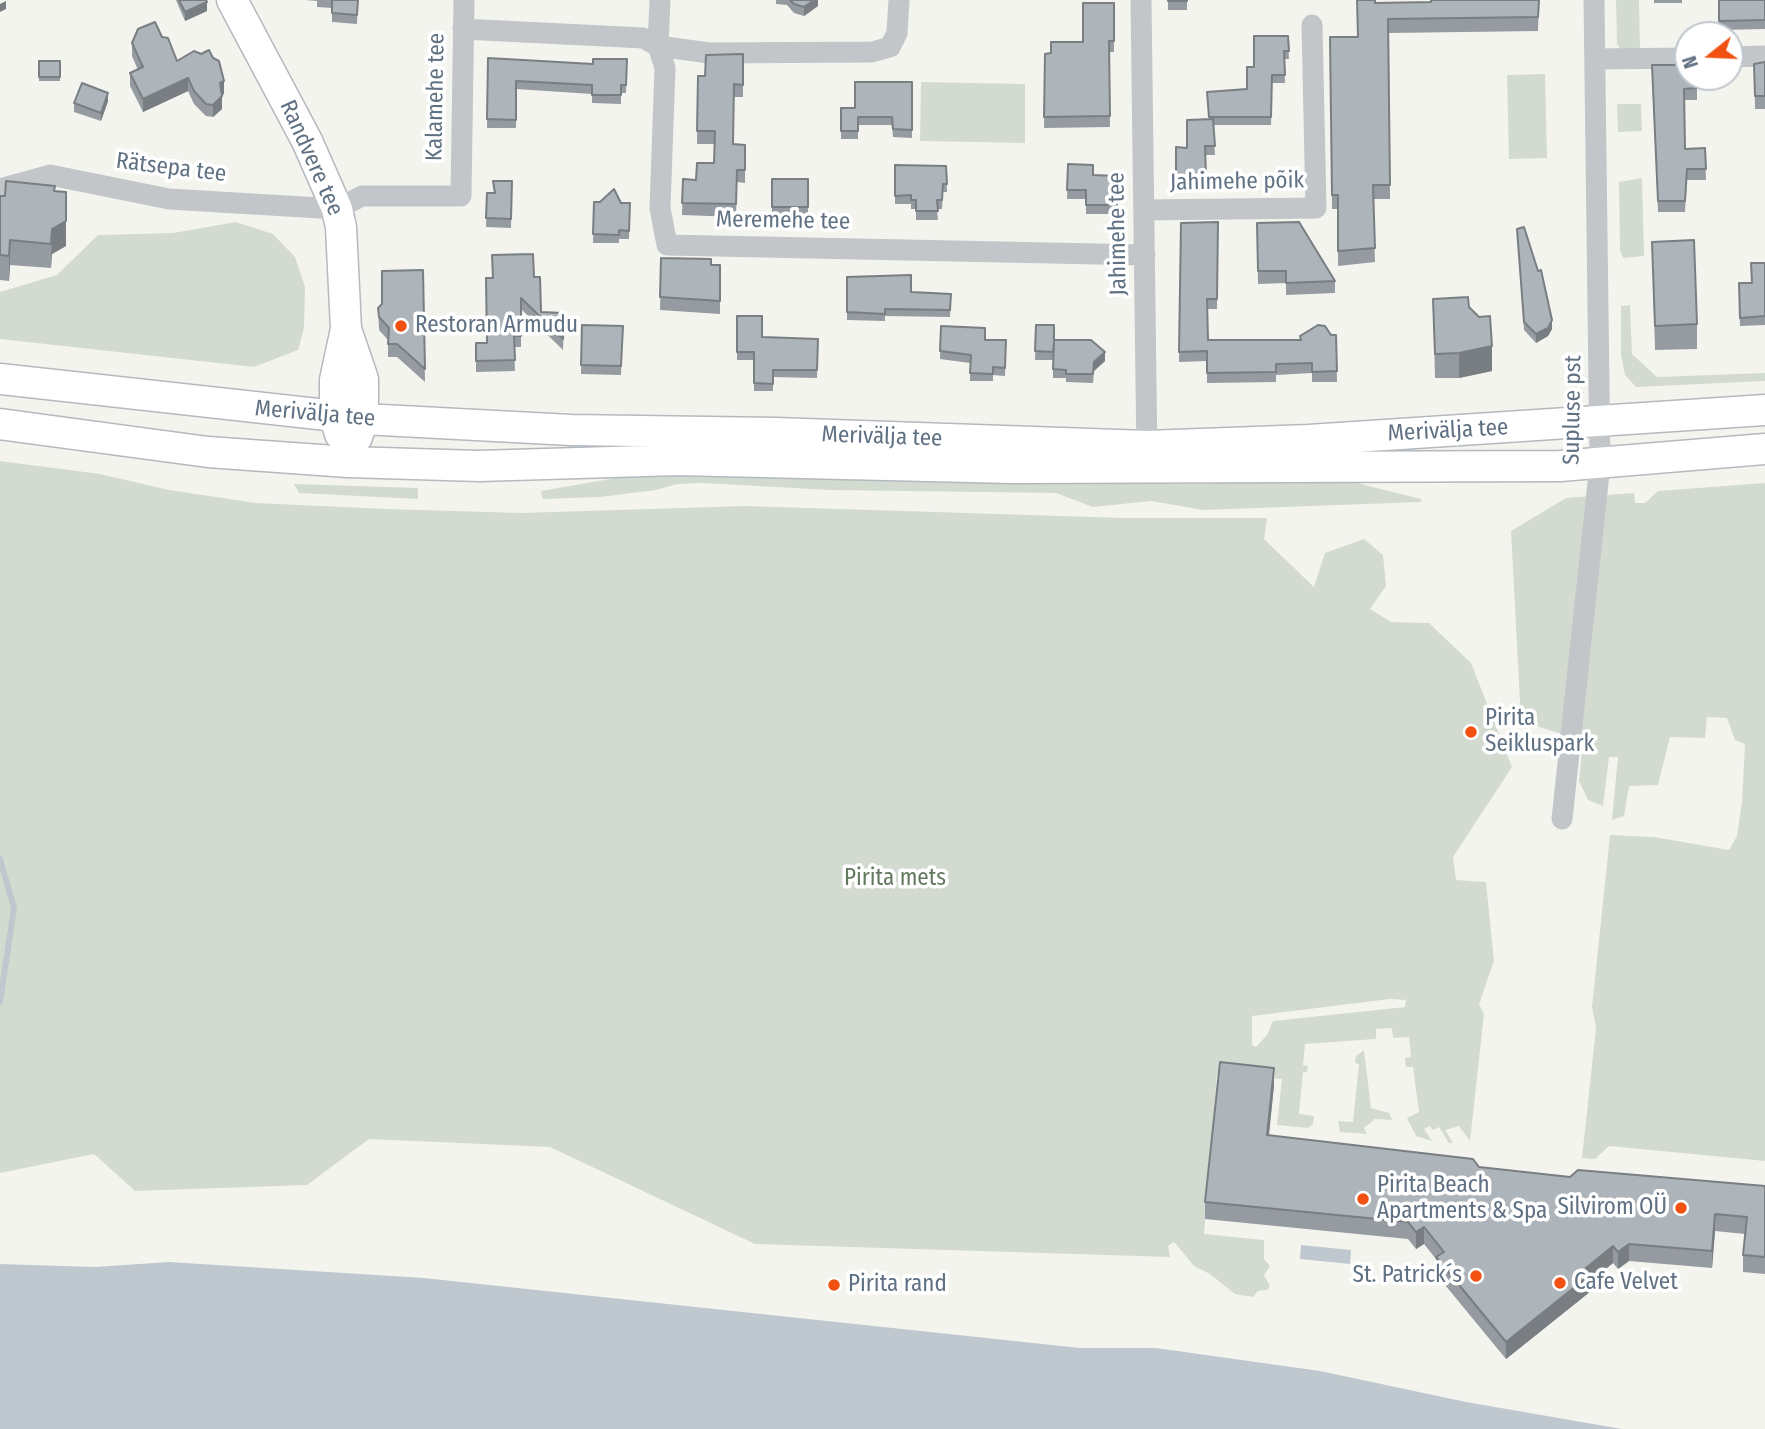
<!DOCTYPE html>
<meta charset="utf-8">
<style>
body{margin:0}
#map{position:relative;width:1765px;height:1429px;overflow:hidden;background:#f4f4ef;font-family:"Fira Sans Condensed",sans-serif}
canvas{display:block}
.north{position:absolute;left:1674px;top:21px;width:70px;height:70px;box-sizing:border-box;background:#fff;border:2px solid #bfc6cd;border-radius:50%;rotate:252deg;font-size:19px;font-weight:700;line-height:28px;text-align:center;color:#607183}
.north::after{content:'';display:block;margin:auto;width:24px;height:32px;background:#f15212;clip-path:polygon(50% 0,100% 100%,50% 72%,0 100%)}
</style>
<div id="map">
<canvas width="1765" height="1429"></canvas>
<div class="north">N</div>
</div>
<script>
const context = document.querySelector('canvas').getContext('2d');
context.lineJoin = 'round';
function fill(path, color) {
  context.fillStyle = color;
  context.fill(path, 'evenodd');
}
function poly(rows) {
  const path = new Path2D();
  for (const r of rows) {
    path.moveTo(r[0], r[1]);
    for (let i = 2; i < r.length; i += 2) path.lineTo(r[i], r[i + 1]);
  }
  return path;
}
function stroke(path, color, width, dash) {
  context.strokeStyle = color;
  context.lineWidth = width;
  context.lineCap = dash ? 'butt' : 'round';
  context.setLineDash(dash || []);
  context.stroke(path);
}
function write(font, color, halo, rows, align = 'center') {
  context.font = font + ' "Fira Sans Condensed",sans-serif';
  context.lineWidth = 7;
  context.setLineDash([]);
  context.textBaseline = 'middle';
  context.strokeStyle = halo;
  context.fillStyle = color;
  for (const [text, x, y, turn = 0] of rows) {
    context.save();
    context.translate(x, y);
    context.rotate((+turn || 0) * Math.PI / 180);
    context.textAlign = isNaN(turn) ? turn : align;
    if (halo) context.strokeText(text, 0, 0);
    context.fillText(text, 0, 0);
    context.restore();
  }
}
fill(poly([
 [1616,0,1639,0,1640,49,1620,49,1617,44],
 [1545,74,1547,158,1509,159,1507,75],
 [921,82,1025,84,1025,143,920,141],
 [1617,104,1641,104,1642,131,1618,132],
 [1642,178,1644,256,1623,258,1620,250,1619,182],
 [236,222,273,234,295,257,305,287,304,328,298,350,254,367,0,339,0,292,57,275,98,235,173,233],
 [1630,305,1632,354,1657,377,1765,373,1765,381,1636,387,1625,375,1621,355,1621,306],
 [0,461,100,474,169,490,256,503,387,509,521,513,745,506,1125,518,1267,518,1264,539,1314,587,1325,553,1364,539,1383,555,1386,586,1370,609,1391,622,1429,623,1471,663,1512,767,1453,857,1456,880,1486,882,1494,961,1479,1004,1484,1014,1470,1141,1459,1126,1445,1130,1453,1143,1449,1143,1439,1127,1433,1130,1430,1126,1424,1129,1432,1141,1416,1136,1407,1118,1419,1112,1413,1067,1406,1067,1405,1058,1411,1057,1409,1037,1393,1038,1392,1028,1376,1029,1376,1039,1305,1044,1303,1065,1308,1066,1307,1072,1303,1072,1299,1114,1314,1116,1313,1124,1308,1128,1277,1125,1282,1079,1217,1074,1204,1234,1264,1240,1264,1259,1270,1266,1264,1275,1270,1286,1267,1290,1258,1291,1253,1297,1235,1294,1210,1274,1194,1266,1174,1242,1168,1246,1170,1257,755,1244,550,1147,369,1139,307,1185,135,1191,94,1154,0,1173],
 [1390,999,1406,1000,1405,1007,1273,1021,1267,1035,1256,1047,1252,1045,1252,1016],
 [700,474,1182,484,1345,480,1421,499,1421,502,1203,510,1151,501,1093,507,1056,493,830,490,703,483,677,484,656,490,600,497,543,499,541,491,633,475],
 [1765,483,1765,1161,1609,1146,1595,1159,1582,1158,1596,1028,1592,1007,1610,835,1654,837,1729,850,1737,836,1742,802,1745,744,1735,740,1727,718,1707,717,1705,738,1670,737,1658,785,1629,786,1624,816,1612,820,1618,757,1609,757,1603,806,1588,800,1579,781,1583,741,1521,721,1511,531,1566,498,1634,493,1635,503,1645,503,1658,491],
 [294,484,418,488,418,499,299,493],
 [1364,1050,1371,1108,1389,1113,1392,1120,1375,1119,1364,1128,1367,1134,1340,1132,1338,1121,1353,1122,1359,1064,1355,1063,1356,1056]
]), '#d3dbd0');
fill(poly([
 [1301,1245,1351,1250,1350,1264,1300,1259],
 [169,1262,424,1278,1080,1348,1156,1348,1320,1371,1466,1402,1622,1429,0,1429,0,1264,95,1267]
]), '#bec8ce');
stroke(poly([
 [0,859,14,908,0,1002]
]), '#bec8ce', 6);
const secondary = poly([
 [232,0,307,141,337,209,341,227,346,329,335,380,335,417,340,434],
 [346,329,363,379,363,419,357,437],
 [0,379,363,419,571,430,776,433,1147,446,1309,440,1765,410],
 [0,424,208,452,348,462,479,466,678,460,1012,468,1560,466,1765,449]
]);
stroke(secondary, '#b4b9be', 33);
stroke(poly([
 [660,0,658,46,665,68,660,208,667,245,1145,255],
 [1141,0,1147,458],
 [463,29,643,38,658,46,709,53,872,52,890,47,897,33,899,0],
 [1730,57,1765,56],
 [1595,59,1688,58],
 [0,189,50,175,169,199,337,209,362,196,461,196,464,0],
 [1144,210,1316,208,1312,25],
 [1562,819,1600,464,1594,0]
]), '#c2c6c9', 21);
stroke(secondary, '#fff', 30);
fill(poly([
 [176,0,206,0,207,11,185,21],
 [305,0,358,0,357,24,332,22,332,8,317,7,317,1],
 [776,0,818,0,818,6,804,16,794,13,787,5,776,4],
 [1168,0,1187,0,1187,10,1168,10],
 [1539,0,1538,31,1389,33,1390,199,1373,199,1375,262,1338,266,1338,209,1332,209,1330,37,1357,37,1375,3],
 [1654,0,1682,0,1682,3,1654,3],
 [1719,0,1765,0,1765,29,1719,30],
 [1114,3,1114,52,1109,52,1110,127,1044,128,1045,54,1051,53,1083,42],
 [1288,36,1289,59,1284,59,1285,83,1272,83,1271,125,1213,125,1215,155,1205,155,1206,184,1176,185,1176,147,1187,148,1209,120,1207,92,1247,89,1254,67],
 [162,37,177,61,224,94,222,95,222,109,213,117,206,116,194,104,188,91,143,112,130,86,130,73,138,70,132,56,132,43],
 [743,54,743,97,734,97,733,144,745,145,745,183,737,182,736,217,682,215,683,179,696,180,714,163,715,144,697,144,698,76,705,76],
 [488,58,593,64,627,59,626,93,621,93,621,104,592,103,592,94,516,89,516,128,487,128],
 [39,61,60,61,60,81,39,81],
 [1765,62,1765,109,1755,109,1754,64],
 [1652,76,1697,77,1697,100,1684,100,1685,149,1705,148,1706,180,1687,180,1685,212,1658,212],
 [912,82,912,138,893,137,892,125,858,125,858,139,841,139,841,108,855,108],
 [108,101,101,121,74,112,74,103],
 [1068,164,1093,175,1117,176,1117,214,1086,214,1086,199,1067,199],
 [895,165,946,166,947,192,943,192,942,209,937,209,938,220,916,220,916,209,911,209,911,204,895,204],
 [772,179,808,179,808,216,772,215],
 [493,181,512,181,511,228,486,227,487,193,494,193],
 [55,191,66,246,52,254,51,268,10,265,9,281,0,280,0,196],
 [594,202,630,203,629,239,619,239,619,243,593,243],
 [1218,222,1217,309,1207,309,1208,340,1301,340,1336,335,1337,382,1312,382,1312,373,1276,375,1276,382,1207,383,1207,361,1179,362,1181,223],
 [1257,223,1335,281,1335,293,1286,295,1286,283,1258,284],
 [1517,229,1552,329,1548,336,1536,343,1524,330],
 [1652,242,1697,324,1697,349,1655,350],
 [661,258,711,265,720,265,720,314,660,310],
 [1765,263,1765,325,1740,326,1739,283,1751,283],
 [423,270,425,382,397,357,388,357,388,340,379,330,378,308],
 [534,277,541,312,564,324,563,350,521,309,521,347,514,347,515,371,476,372,476,343,487,343],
 [847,277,911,292,951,294,950,317,885,316,885,321,847,320],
 [1433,299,1469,307,1492,371,1459,378,1435,378],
 [737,316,762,337,818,339,817,378,773,377,773,391,754,391,754,360,737,360],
 [582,325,623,326,621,375,581,374],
 [1036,325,1054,340,1105,361,1094,371,1093,383,1066,382,1066,378,1053,378,1053,355,1053,360,1035,360],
 [941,326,985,340,1006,340,1005,376,993,375,993,381,970,381,970,363,940,359],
 [1274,1085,1269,1135,1479,1167,1570,1177,1765,1186,1765,1274,1743,1272,1743,1255,1745,1234,1715,1231,1712,1268,1629,1261,1618,1269,1613,1263,1591,1281,1591,1291,1506,1359,1436,1274,1436,1259,1424,1244,1416,1249,1408,1239,1205,1219,1205,1202]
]), '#959ba0');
fill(poly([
 [814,0,818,0,818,6,804,16,804,7],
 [6,1,6,9,0,12,0,4],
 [207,2,207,11,185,21,185,12],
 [188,78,188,91,143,112,143,99],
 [224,81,224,94,220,96,220,83],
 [108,93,108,101,101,121,101,113],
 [222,96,222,109,213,117,213,105],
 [66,221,66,246,52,254,51,268,52,229],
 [10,240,10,265,9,281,9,256],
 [1552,320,1552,329,1548,336,1536,343,1536,334],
 [1492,346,1492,371,1459,378,1459,353],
 [1105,352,1105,361,1094,371,1094,362],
 [1274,1068,1274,1085,1267,1152,1267,1135],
 [1715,1214,1715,1231,1712,1268,1712,1251],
 [1424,1227,1424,1244,1416,1249,1416,1232],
 [1629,1244,1629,1261,1618,1269,1618,1252],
 [1613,1246,1613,1263,1591,1281,1591,1291,1506,1359,1506,1342,1586,1268]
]), '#797e82');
const building = poly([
 [179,0,206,0,207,2,185,12,179,0],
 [332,0,358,0,357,15,332,13,332,0],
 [790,0,814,0,804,7,794,4,790,0],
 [1168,0,1187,0,1187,1,1168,1,1168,0],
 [1357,0,1375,0,1375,3,1431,2,1431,0,1539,0,1538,17,1388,19,1390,185,1373,185,1375,248,1338,251,1338,195,1332,195,1330,37,1358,37,1357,0],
 [1719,0,1765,0,1765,20,1719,21,1719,0],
 [1083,3,1114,3,1114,41,1109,41,1110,116,1044,117,1045,54,1051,53,1051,42,1083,42,1083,3],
 [155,22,162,37,168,38,177,61,194,51,201,54,209,50,213,58,219,61,224,81,220,83,222,96,213,105,206,104,194,91,188,78,143,99,130,73,143,67,132,43,138,29,155,22],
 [1254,36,1288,36,1289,51,1284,51,1285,75,1272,75,1271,117,1209,117,1207,92,1247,89,1247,67,1254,67,1254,36],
 [743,54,743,85,734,84,733,144,745,145,745,170,737,170,736,204,682,203,683,179,696,180,697,163,714,163,715,131,697,131,698,76,705,76,706,55,743,54],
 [488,58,593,64,593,59,627,59,626,85,621,85,621,95,592,95,592,85,516,81,516,120,487,119,488,58],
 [39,61,60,61,60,77,39,77,39,61],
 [1765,62,1765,96,1755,96,1754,64,1765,62],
 [1652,65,1688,65,1688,77,1697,77,1697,88,1684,89,1685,149,1705,148,1706,169,1687,169,1685,201,1658,201,1652,65],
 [855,82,912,82,912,130,893,129,892,117,858,117,858,131,841,131,841,108,855,108,855,82],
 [82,83,108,93,101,113,74,103,82,83],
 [1213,119,1215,146,1205,146,1206,176,1176,177,1176,147,1187,148,1187,120,1213,119],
 [1068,164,1093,165,1093,175,1117,176,1117,205,1086,205,1086,190,1067,190,1068,164],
 [895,165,946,166,947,184,943,184,942,200,937,200,938,211,916,211,916,200,911,200,911,195,895,196,895,165],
 [772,179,808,179,808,207,772,207,772,179],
 [6,181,55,186,54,191,66,192,66,221,52,229,51,244,10,240,9,256,0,255,0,196,5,196,6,181],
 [493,181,512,181,511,219,486,218,487,193,495,193,493,181],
 [614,189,621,203,630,203,629,231,619,230,619,235,593,234,594,202,600,202,614,189],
 [1218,222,1217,299,1207,299,1208,340,1301,340,1300,336,1318,325,1325,326,1331,335,1336,335,1337,371,1312,372,1312,363,1276,364,1276,372,1207,373,1207,351,1179,352,1181,223,1218,222],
 [1299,222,1335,281,1286,283,1286,271,1258,271,1257,223,1299,222],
 [1524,227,1538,271,1541,270,1552,320,1548,328,1536,334,1524,322,1517,229,1524,227],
 [1694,240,1697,324,1655,326,1652,242,1694,240],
 [533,254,534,277,540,277,541,312,564,313,563,339,521,298,521,336,514,336,515,360,476,361,476,343,487,343,486,278,493,278,492,255,533,254],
 [661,258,711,259,711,265,720,265,720,301,660,297,661,258],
 [1751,263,1765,263,1765,316,1740,318,1739,283,1752,283,1751,263],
 [423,270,425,369,397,344,388,344,389,328,379,317,378,308,382,304,382,271,423,270],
 [911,275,911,292,951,294,950,310,885,309,885,314,847,312,847,277,911,275],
 [1468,297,1469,307,1479,317,1490,316,1492,346,1459,353,1435,354,1433,299,1468,297],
 [737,316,762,316,762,337,818,339,817,370,773,370,773,384,754,383,754,352,737,352,737,316],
 [582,325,623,326,621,366,581,365,582,325],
 [1036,325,1054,325,1054,340,1091,340,1105,352,1094,362,1093,374,1066,374,1066,370,1053,369,1054,342,1053,352,1035,351,1036,325],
 [941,326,985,328,985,340,1006,340,1005,368,993,367,993,374,970,373,971,355,940,351,941,326],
 [1220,1062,1274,1068,1267,1135,1473,1159,1479,1167,1570,1177,1578,1170,1765,1186,1765,1257,1743,1255,1747,1217,1715,1214,1712,1251,1629,1244,1618,1252,1613,1246,1586,1268,1591,1274,1506,1342,1436,1257,1444,1252,1424,1227,1416,1232,1408,1222,1205,1202,1220,1062]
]);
fill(building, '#adb4ba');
stroke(building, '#797e82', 2);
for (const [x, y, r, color] of [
 [401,326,7,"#f15212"],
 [1471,732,7,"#f15212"],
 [1363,1199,7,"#f15212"],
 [1681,1208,7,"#f15212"],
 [1476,1276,7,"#f15212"],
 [1560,1283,7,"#f15212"],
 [834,1285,7,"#f15212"]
]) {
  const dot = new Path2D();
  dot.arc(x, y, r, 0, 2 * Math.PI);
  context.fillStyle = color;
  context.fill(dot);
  stroke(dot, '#fff', 2.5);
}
write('23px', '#607183', '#fff', [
 ["Kalamehe tee",436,97,-89],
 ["Randvere tee",311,158,66],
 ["Rätsepa tee",171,168,7],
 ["Jahimehe põik",1237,182,-1],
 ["Meremehe tee",783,221,1],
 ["Jahimehe tee",1118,234,-91],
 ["Supluse pst",1573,410,-89],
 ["Merivälja tee",315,414,5],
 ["Merivälja tee",1448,431,-3],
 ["Merivälja tee",882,437,2]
]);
write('23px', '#607183', '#fff', [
 ["Restoran Armudu",415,326],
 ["Pirita",1485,719],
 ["Seikluspark",1485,745],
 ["Pirita Beach",1377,1186],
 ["Apartments & Spa",1377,1212],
 ["Silvirom OÜ",1667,1208,"right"],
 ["St. Patrick´s",1462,1276,"right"],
 ["Cafe Velvet",1574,1283],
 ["Pirita rand",848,1285]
], 'left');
write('23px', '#63795f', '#fff', [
 ["Pirita mets",895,879]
]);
</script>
